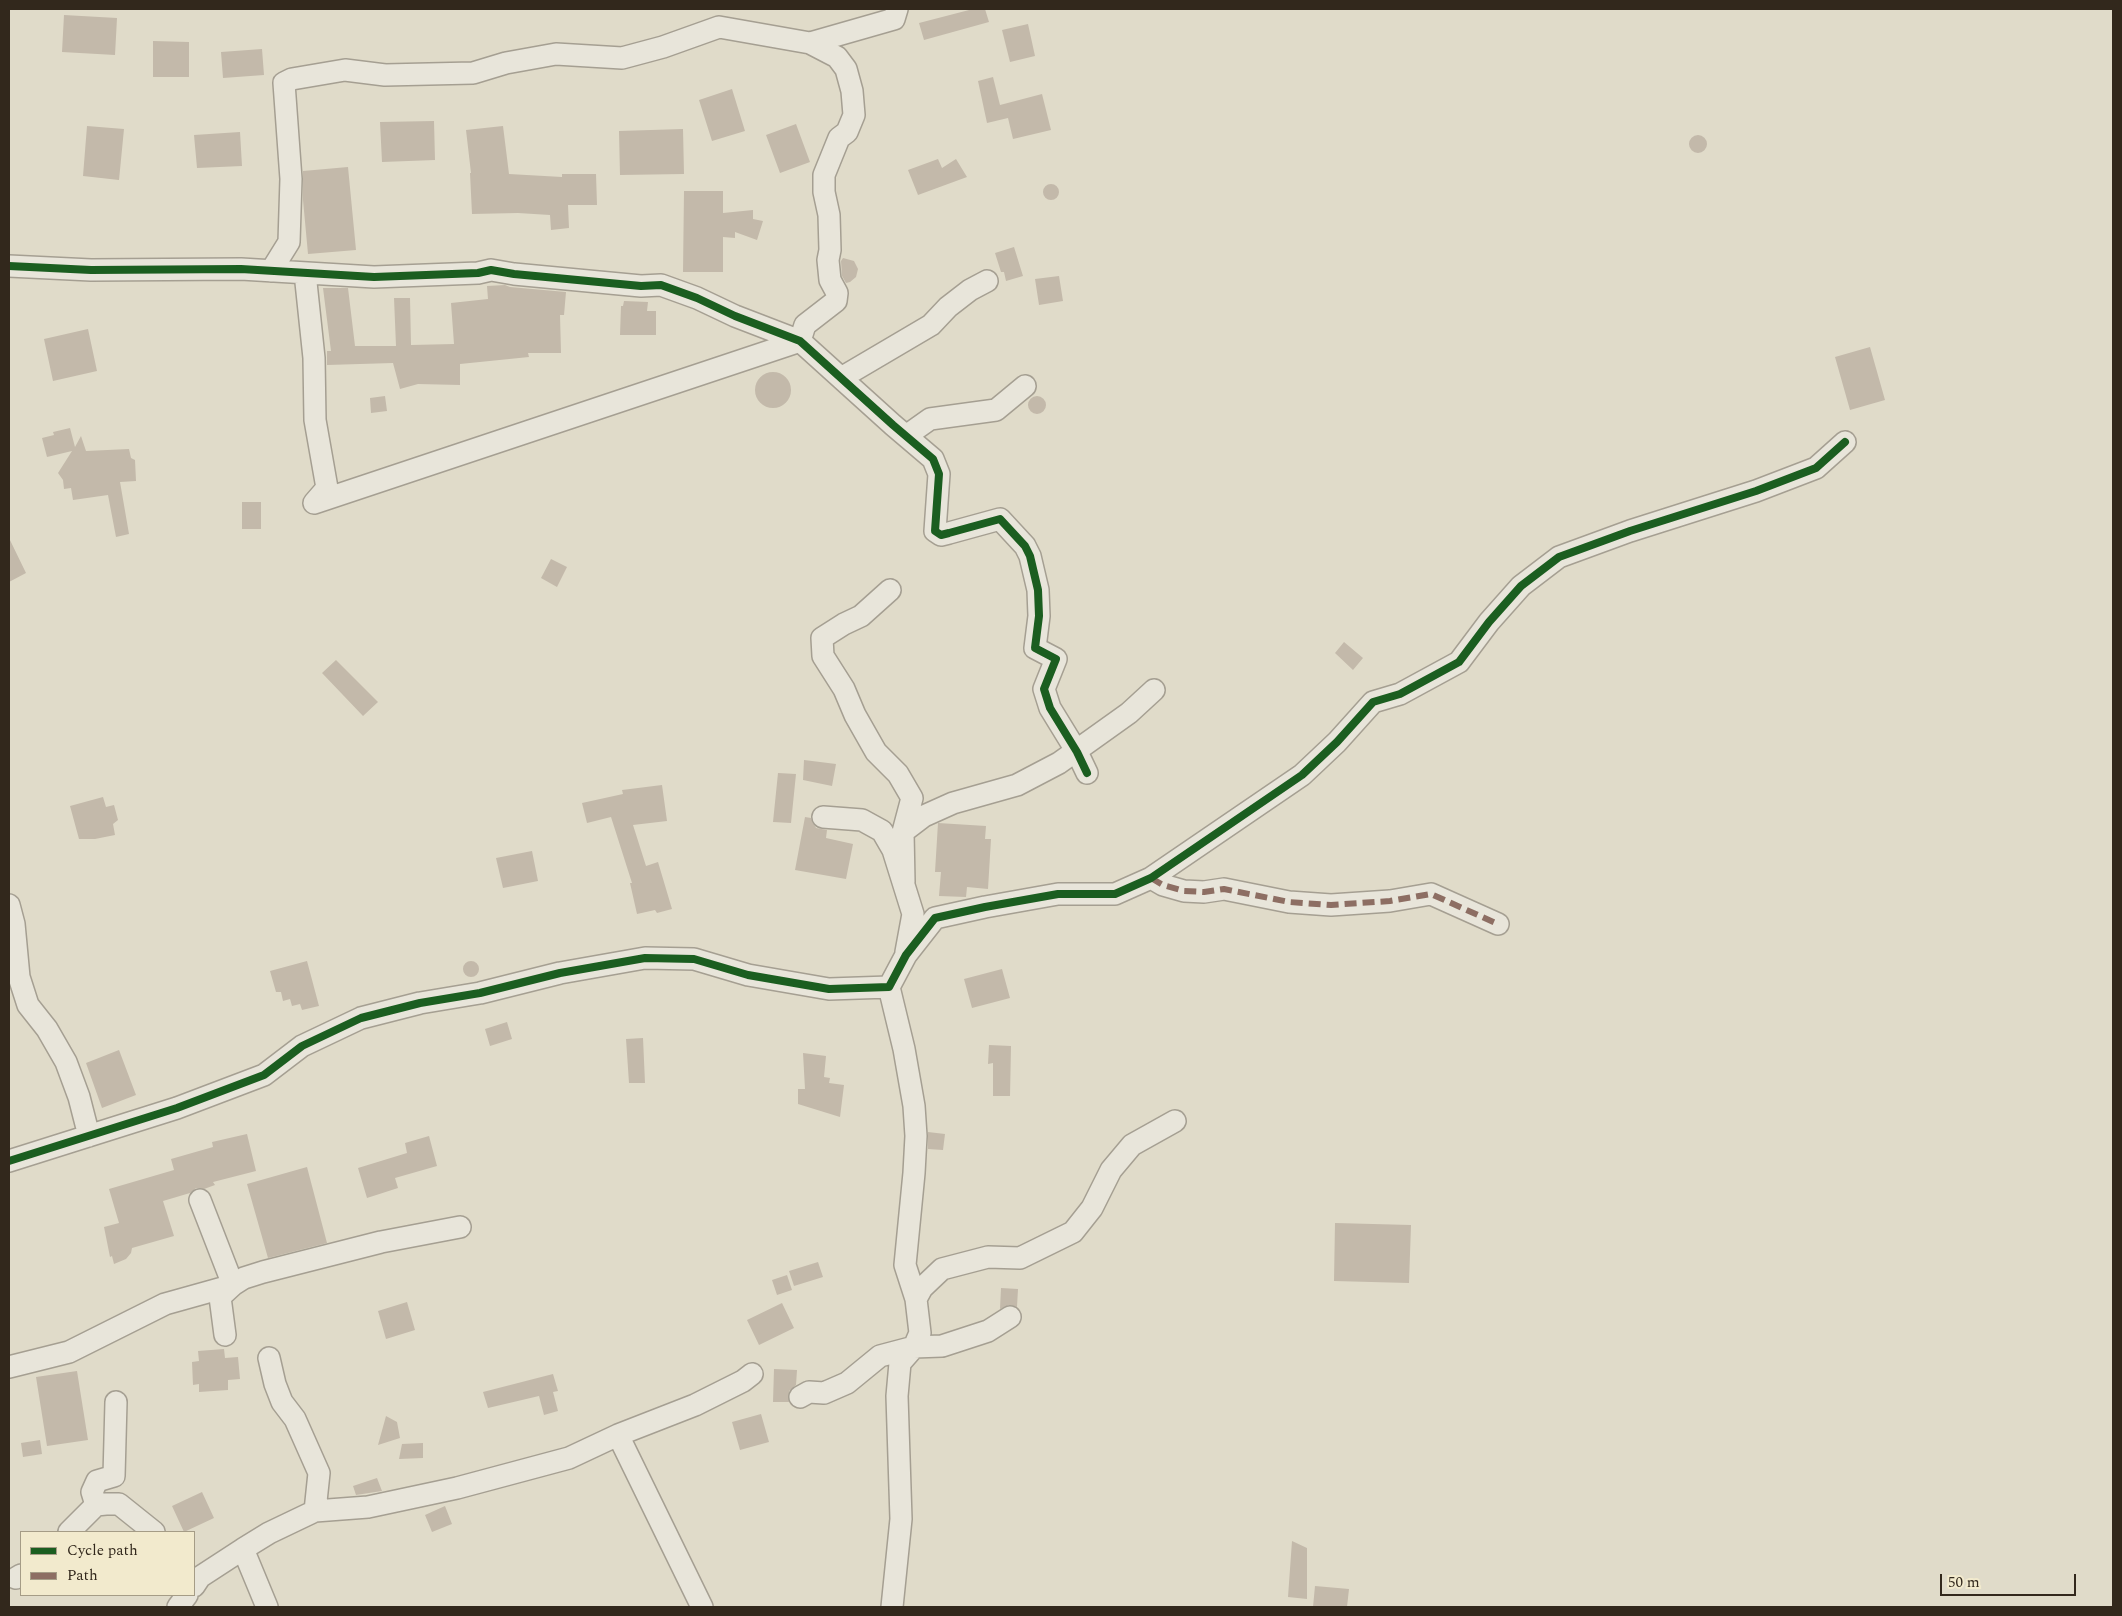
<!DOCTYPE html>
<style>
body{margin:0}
#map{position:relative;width:2122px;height:1616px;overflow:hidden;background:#e0dbc9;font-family:Spectral,serif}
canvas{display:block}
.frame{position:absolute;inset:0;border:10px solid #32281c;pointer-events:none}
.legend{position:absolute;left:20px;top:1531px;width:175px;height:65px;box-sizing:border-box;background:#f2eacd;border:1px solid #a59c86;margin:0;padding:6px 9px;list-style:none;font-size:15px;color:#32281c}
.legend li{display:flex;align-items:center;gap:10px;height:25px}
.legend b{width:25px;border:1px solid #a59c86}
.scale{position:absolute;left:1940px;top:1574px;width:136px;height:22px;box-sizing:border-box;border:2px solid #32281c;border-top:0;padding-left:6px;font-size:15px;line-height:18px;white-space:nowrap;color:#32281c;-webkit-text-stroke:4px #f2eacd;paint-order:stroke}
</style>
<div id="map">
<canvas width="2122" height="1616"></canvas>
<div class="frame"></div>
<ul class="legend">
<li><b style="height:6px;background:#1b5e20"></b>Cycle path</li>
<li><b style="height:6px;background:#8d6e63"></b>Path</li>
</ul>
<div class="scale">50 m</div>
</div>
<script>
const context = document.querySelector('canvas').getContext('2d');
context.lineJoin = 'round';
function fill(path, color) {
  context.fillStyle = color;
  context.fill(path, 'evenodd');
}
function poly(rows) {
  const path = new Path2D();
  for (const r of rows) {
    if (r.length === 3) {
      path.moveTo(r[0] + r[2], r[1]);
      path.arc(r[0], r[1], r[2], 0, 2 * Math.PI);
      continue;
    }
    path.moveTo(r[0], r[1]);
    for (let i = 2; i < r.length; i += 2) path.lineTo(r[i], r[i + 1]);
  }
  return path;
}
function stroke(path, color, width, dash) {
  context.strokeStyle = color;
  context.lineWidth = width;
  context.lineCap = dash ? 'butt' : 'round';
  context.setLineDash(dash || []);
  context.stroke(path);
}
fill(poly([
 [973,9,985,9,989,22,924,40,919,23],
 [64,15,117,18,115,55,62,52],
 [1028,24,1035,56,1010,62,1002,30],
 [153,41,189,42,189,77,153,77],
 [262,49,264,75,223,78,221,52],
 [993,77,1000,105,1042,94,1051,130,1013,139,1008,118,987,123,978,81],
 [732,89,745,131,712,141,699,100],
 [434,121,435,160,382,162,380,122],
 [796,124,810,162,780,173,766,135],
 [87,126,124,129,119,180,83,176],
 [503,126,509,174,562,177,562,174,596,174,597,205,568,205,569,228,551,230,550,215,518,213,472,214,470,173,471,173,466,130],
 [683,129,684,174,620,175,619,131],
 [240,132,242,166,197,168,194,135],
 [1698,144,9],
 [938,159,942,168,956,159,967,177,918,195,908,170],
 [348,167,356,250,308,254,303,200,303,171],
 [1051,192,8],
 [684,191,723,191,723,213,753,210,753,219,763,221,757,240,735,232,735,238,723,237,723,272,683,272],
 [1014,247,1023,276,1006,281,1004,272,1001,272,995,253],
 [843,258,854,261,858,269,856,277,850,282,846,283,842,276,841,261],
 [1059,276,1063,301,1039,305,1035,279],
 [505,285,510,287,566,292,564,315,560,315,561,353,528,353,529,357,460,364,460,385,418,384,400,389,393,363,327,365,327,351,331,351,323,288,348,288,355,346,396,346,394,298,410,298,411,345,454,344,451,303,488,299,487,286],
 [624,301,648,302,647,311,656,311,656,335,620,335,621,306,623,306],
 [88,329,97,371,53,381,44,339],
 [1870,347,1885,400,1850,410,1835,357],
 [773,390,18],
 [385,396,387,411,371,413,370,398],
 [1037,405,9],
 [70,428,75,447,81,436,86,451,129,449,131,458,135,460,136,481,120,482,129,534,116,537,108,495,73,500,71,488,64,489,63,480,58,473,72,451,47,457,42,438,54,435,53,432],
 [242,502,261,502,261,529,242,529],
 [9,538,26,573,9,582],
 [551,559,567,567,557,587,541,578],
 [1344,642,1363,658,1353,670,1335,653],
 [336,660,378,702,363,716,322,673],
 [804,760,836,764,832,786,803,780],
 [778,773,796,774,791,823,773,822],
 [662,785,667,821,633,825,646,866,658,862,672,909,657,913,655,910,637,914,630,883,632,883,611,817,587,823,582,803,623,794,622,790],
 [103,797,106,807,114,805,118,820,113,824,115,835,95,839,79,839,70,806],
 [805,817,811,818,816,828,827,830,826,838,853,844,846,879,795,870],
 [938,823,986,826,985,839,991,839,988,889,967,887,966,897,939,896,941,872,935,872],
 [532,851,538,881,503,888,496,858],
 [307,961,319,1006,302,1010,300,1004,292,1006,290,999,283,1001,281,992,276,992,270,971],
 [471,969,8],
 [1002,969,1010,998,972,1008,964,979],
 [507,1022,512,1039,490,1046,485,1029],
 [643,1038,645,1083,629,1083,626,1039],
 [989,1045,1011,1046,1010,1096,993,1096,993,1063,988,1064],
 [119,1050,136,1095,102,1108,86,1063],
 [803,1053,826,1056,824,1077,830,1078,829,1083,844,1085,840,1117,798,1104,798,1089,805,1089],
 [928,1132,945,1134,943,1150,928,1149],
 [247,1134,256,1171,213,1182,215,1185,204,1189,196,1188,190,1193,163,1201,174,1236,132,1248,131,1253,126,1259,114,1264,112,1256,110,1257,104,1227,119,1223,109,1189,174,1170,171,1159,213,1147,212,1142],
 [429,1136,437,1166,395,1178,398,1188,367,1198,358,1168,407,1153,405,1143],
 [307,1167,327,1243,268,1258,247,1184],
 [1335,1223,1411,1225,1409,1283,1334,1281],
 [818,1262,823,1277,794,1286,789,1271],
 [787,1275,792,1290,777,1295,772,1280],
 [1001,1288,1018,1289,1017,1307,1009,1305,1000,1309],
 [407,1302,415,1330,386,1339,378,1311],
 [782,1303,794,1328,759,1345,747,1320],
 [224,1349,225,1358,238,1357,240,1379,228,1380,228,1390,199,1392,199,1384,193,1385,192,1362,199,1361,198,1351],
 [774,1369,797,1370,796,1385,789,1391,789,1402,773,1402],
 [77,1371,88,1440,47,1446,36,1377],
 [553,1374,558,1391,553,1392,558,1411,544,1415,539,1396,488,1408,483,1392],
 [761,1414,769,1442,740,1450,732,1422],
 [386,1416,397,1422,400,1438,378,1445],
 [40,1440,42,1454,23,1457,21,1443],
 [423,1443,423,1458,399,1459,402,1444],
 [377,1478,382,1491,356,1495,353,1486],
 [202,1492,214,1518,184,1532,172,1506],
 [445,1506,452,1524,432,1532,425,1515],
 [1292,1541,1307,1548,1307,1599,1288,1597],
 [1315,1586,1349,1589,1347,1607,1313,1607]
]), '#c3b9aa');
const minor = poly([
 [9,266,91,270,241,269,374,277,478,273,491,270,514,274,641,286,661,285,697,298,735,316,800,341,893,425,933,459,939,474,935,531,941,535,949,533,1000,519,1025,546,1030,556,1038,590,1039,616,1035,648,1056,659,1044,689,1050,708,1077,752,1087,773],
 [271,271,289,242,291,179,284,83,292,79,345,70,385,75,473,73,506,63,556,54,622,58,663,47,719,27,810,43,894,19,897,9],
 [305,273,314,358,315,420,327,488,314,503,800,341,805,325,836,301,837,293,830,280,828,260,830,250,829,215,824,192,824,175,839,138,847,132,854,115,852,91,846,69,837,57,810,43],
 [841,378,931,325,948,307,970,290,987,281],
 [906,436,930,419,996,410,1025,386],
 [890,590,861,616,844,624,822,638,823,656,844,689,855,715,876,752,898,774,912,798,903,832],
 [823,817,862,820,882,831,893,850,913,914,906,952],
 [1151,878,1163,885,1184,891,1204,892,1224,889,1289,902,1331,905,1390,901,1431,894,1498,924],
 [904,882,903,832,924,816,953,803,1017,785,1059,763,1129,713,1154,690],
 [9,905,14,924,19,977,28,1005,47,1029,66,1062,79,1097,89,1136],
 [889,987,904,1049,914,1106,916,1136,914,1173,905,1265,916,1299,920,1333,914,1347,900,1363,897,1396,901,1519,892,1607],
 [9,1161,177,1108,264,1075,302,1046,361,1018,420,1003,480,993,560,973,645,958,694,959,748,975,829,989,889,987,906,955,935,918,985,907,1058,894,1115,894,1151,878,1302,775,1337,742,1373,702,1400,694,1459,662,1489,622,1521,586,1559,557,1630,531,1756,491,1816,468,1845,442],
 [200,1200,233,1285,220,1297,225,1335],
 [916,1299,922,1288,942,1269,988,1257,1020,1258,1073,1232,1092,1208,1111,1170,1132,1145,1175,1121],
 [269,1358,275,1384,282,1402,295,1419,319,1473,315,1511],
 [9,1367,69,1352,165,1304,233,1285,244,1278,263,1272,381,1242,460,1227],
 [800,1397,809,1392,824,1393,847,1383,880,1356,914,1347,942,1346,988,1331,1010,1317],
 [618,1435,702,1607],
 [96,1505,92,1492,97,1481,114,1476,116,1402],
 [69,1532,96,1505,106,1504,119,1504,154,1532],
 [243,1549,267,1607],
 [16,1578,21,1575],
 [194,1586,200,1577,243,1549,269,1533,315,1511,368,1507,457,1488,569,1458,618,1435,695,1405,743,1381,752,1374],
 [178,1607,187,1595]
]);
stroke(minor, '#a59f92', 24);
stroke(minor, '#e8e5da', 21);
stroke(poly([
 [1151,878,1163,885,1184,891,1204,892,1224,889,1289,902,1331,905,1390,901,1431,894,1498,924]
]), '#8d6e63', 6, [12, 6]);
stroke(poly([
 [9,266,91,270,241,269,374,277,478,273,491,270,514,274,641,286,661,285,697,298,735,316,800,341,893,425,933,459,939,474,935,531,941,535,949,533,1000,519,1025,546,1030,556,1038,590,1039,616,1035,648,1056,659,1044,689,1050,708,1077,752,1087,773],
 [9,1161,177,1108,264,1075,302,1046,361,1018,420,1003,480,993,560,973,645,958,694,959,748,975,829,989,889,987,906,955,935,918,985,907,1058,894,1115,894,1151,878,1302,775,1337,742,1373,702,1400,694,1459,662,1489,622,1521,586,1559,557,1630,531,1756,491,1816,468,1845,442]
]), '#1b5e20', 8);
</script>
